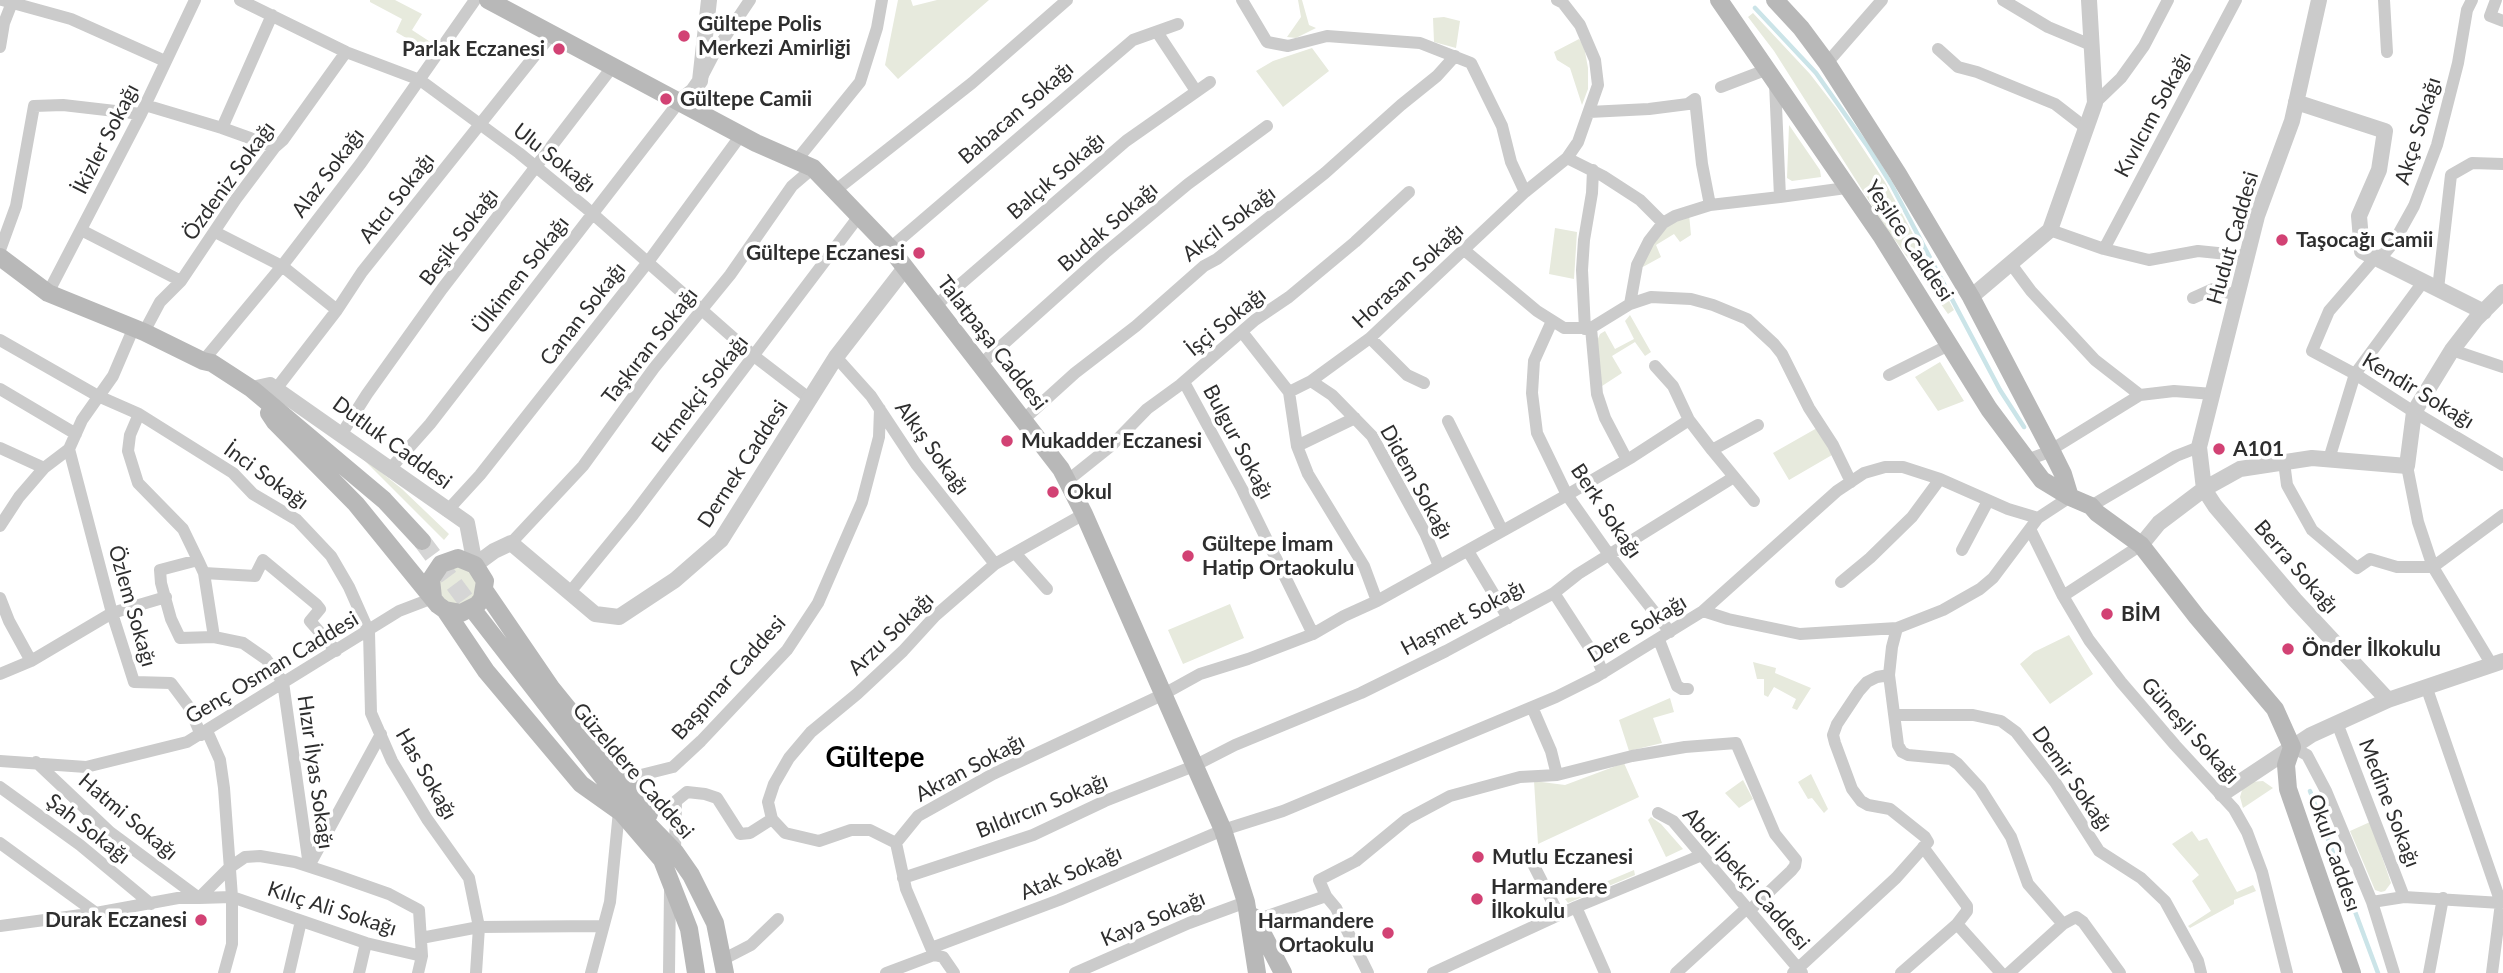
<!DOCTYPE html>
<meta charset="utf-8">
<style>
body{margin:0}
canvas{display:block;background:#fff}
</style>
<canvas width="2503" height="973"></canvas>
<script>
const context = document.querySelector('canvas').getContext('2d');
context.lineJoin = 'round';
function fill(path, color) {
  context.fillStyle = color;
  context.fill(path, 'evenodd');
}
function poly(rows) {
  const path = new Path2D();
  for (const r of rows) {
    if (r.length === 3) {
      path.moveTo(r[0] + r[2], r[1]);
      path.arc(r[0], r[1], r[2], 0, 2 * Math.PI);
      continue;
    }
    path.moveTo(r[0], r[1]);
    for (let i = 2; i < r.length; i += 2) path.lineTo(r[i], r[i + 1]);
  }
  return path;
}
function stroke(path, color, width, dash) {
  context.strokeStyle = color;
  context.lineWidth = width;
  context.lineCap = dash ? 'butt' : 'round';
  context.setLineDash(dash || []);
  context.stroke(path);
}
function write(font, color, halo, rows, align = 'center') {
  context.font = font + ' Lato,sans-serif';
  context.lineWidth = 7;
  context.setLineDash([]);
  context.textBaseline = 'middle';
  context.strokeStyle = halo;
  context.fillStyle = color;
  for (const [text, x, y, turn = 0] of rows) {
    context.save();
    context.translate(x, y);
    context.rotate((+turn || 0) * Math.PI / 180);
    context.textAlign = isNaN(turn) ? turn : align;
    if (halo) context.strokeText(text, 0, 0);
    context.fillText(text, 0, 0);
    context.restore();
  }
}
fill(poly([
 [370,0,395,0,422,14,412,30,435,45,430,52,396,32,402,19,370,2],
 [898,0,911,0,913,6,937,0,989,0,898,79,885,65],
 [1298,0,1302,0,1309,25,1316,28,1296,38,1287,37,1301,17],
 [1753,13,1810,74,1837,109,1885,182,1954,310,1948,314,1887,229,1774,51,1748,17],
 [1444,17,1460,21,1456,48,1434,42,1433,18],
 [1579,39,1584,46,1588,68,1588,89,1582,105,1570,68,1557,60,1554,52],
 [1312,48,1329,71,1283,107,1256,71,1273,61],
 [1789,125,1820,170,1821,177,1792,181,1787,178],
 [1689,214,1691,235,1680,242,1674,234,1656,245,1661,257,1641,268,1651,243,1666,225],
 [1555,228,1577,232,1574,279,1549,274],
 [1630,315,1651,352,1645,356,1635,342,1612,356,1622,373,1602,386,1596,343,1600,334,1605,331,1615,349,1634,339,1625,321],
 [1940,362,1964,401,1938,411,1915,377],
 [1817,428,1832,455,1789,480,1773,453],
 [356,452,402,489,449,534,444,540],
 [458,586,19],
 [1230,604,1244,638,1183,664,1168,630],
 [2069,635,2093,674,2050,704,2020,664,2034,652],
 [1753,662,1776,668,1775,673,1811,688,1797,710,1792,708,1796,699,1774,687,1768,697,1764,695,1764,679,1757,679],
 [1670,698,1674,712,1653,718,1662,743,1629,751,1619,720],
 [1624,763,1639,797,1538,844,1534,781,1565,785],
 [1811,774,1828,809,1824,813,1812,798,1808,799,1798,782],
 [1743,780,1753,799,1739,808,1725,793],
 [2263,781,2273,788,2243,808,2240,797,2243,787,2250,782],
 [1651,817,1661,824,1683,849,1666,857,1648,820],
 [2370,822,2391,883,2385,891,2381,892,2375,890,2350,831],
 [2192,831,2199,841,2207,838,2237,892,2253,885,2256,891,2234,900,2234,904,2190,928,2188,926,2211,911,2192,881,2199,875,2172,844],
 [1634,870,1635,875,1568,903,1565,899]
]), '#e7eadd');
stroke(poly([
 [1755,8,1816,73,1868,147,1891,184,2000,390,2024,427],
 [2310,791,2378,973]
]), '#cbe4e8', 4.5);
stroke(poly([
 [422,541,477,615]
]), '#d5d5d5', 18, [18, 9]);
stroke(poly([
 [2,0,71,19,165,61],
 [240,0,346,52,420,80,519,153,585,207,754,356,810,399],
 [1242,0,1267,42,1288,46,1327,36,1420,43,1471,63,1502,126,1511,162,1525,192],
 [2003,0,2048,27,2091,45],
 [2384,0,2387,52],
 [2472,0,2467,10,2458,63,2437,145,2414,206,2394,242,2385,253,2374,259,2329,311,2312,351,2355,374,2414,412,2503,465],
 [2496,0,2490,16,2503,21],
 [1157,32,1196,91],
 [0,47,4,23,13,0],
 [1938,49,1958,67,1977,72,2055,104,2086,128],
 [1827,63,1882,0],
 [702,77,715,52,750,0],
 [1775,83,1780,197,1846,188],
 [1721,87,1768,69],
 [2095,103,2121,78,2144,46,2168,0],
 [145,105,222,128,275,147],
 [1589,112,1649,109,1688,104,1695,99,1702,164,1710,205],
 [222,128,272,15],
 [1567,158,1603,176,1640,200,1663,223],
 [796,161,860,82,877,28,882,0],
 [836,190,972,83,1067,0],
 [81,230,181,281],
 [2050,230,2104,249,2149,260,2198,251,2247,256],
 [215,232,282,266,337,310],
 [890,248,1133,40,1178,24],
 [1463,249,1537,311,1564,328,1591,328,1630,304,1651,297,1691,299,1713,305,1747,319,1774,344,1782,354,1809,408,1833,445,1851,482],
 [2104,249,2236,0],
 [0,250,16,206,34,106,63,105,141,114],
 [2011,264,2031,291,2095,360,2140,395],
 [2438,289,2451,175,2472,163,2503,164],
 [48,293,141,114,195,0],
 [2193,298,2213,289,2237,295],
 [1630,304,1637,265,1649,241,1663,223,1675,216,1710,205,1780,197],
 [934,307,1126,141,1210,82],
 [1552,321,1534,361,1532,393,1537,433,1567,495,1610,556,1670,632],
 [1591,328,1597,394,1605,418,1627,460],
 [1585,329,1582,270,1584,240,1592,193,1593,170],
 [144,332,160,302,181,281,236,199,275,147,283,140,346,52],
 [1242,332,1289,392,1297,446,1308,474,1364,566,1377,601],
 [1370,338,1407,375,1424,383],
 [0,340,98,396,139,414,233,473,253,494,297,520,331,556,349,587,369,632,371,713,392,761,427,819,469,878,479,927,476,973],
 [2452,350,2503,367],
 [836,357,871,396,916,464,995,564],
 [203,361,282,266,361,163,475,0],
 [980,365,1105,253,1188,184,1267,126],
 [1655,366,1673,386,1689,420],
 [1889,375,1949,345],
 [1311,381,1370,338,1525,192,1567,158,1578,142,1598,85,1595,60,1580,25,1563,3,1557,0],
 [1184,382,1242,489,1313,634],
 [0,389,76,434],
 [276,389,337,310,362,272,552,34],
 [1289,392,1311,381,1332,395,1372,436,1425,533,1439,566],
 [139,414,130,435,128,451,138,483,183,529,198,560],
 [1023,420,1075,373,1136,326,1204,266,1217,259,1325,173,1401,105,1437,76,1455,56],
 [1448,421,1502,530],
 [341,435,367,394,442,289,613,66],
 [1297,446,1355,418],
 [0,448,44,468],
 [69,449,112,613,134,682,171,683,189,707,201,735],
 [1712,450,1754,501],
 [2329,459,2355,374,2423,282],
 [2027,460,2046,453,2140,395,2174,391,2213,394],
 [2284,462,2287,485,2312,530,2357,568,2370,559,2397,567,2433,567],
 [2407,466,2418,522,2433,567,2492,665],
 [390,469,430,424,679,102],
 [1067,481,1112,445,1147,409,1180,385,1255,320,1289,297,1355,242,1409,192],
 [2091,506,2176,456,2199,447],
 [447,511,480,475,648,262,741,135],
 [0,526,19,497,44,468,69,449,82,420,113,376,134,327],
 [2030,529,2063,596,2089,640,2121,682,2175,745,2234,809,2247,832,2262,872,2287,973],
 [511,543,583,466,654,368,730,275,792,186,813,168],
 [1962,550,1988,501],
 [1468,551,1508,618],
 [1015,553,1047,589],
 [2433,567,2503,515],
 [204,573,255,576,263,560,316,604,320,609,310,621,336,651],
 [1841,582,1870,558,1912,517,1940,479],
 [570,592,633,515,859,216],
 [1554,593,1598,661,1603,673],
 [2063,596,2141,545],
 [0,598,9,621,31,661],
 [1703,611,1728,619,1800,634,1897,628,1892,647,1889,675,1898,745,1902,752,1908,755,1951,759,1958,764,1980,788,2011,837,2028,884,2063,924],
 [1897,628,1943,610,1980,589,1993,578,2038,518,2070,497],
 [214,637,204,573,198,560,160,570,161,583,171,619,180,638,214,637,243,643,266,659,283,682,309,866],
 [1659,640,1677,686,1682,689,1688,689],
 [0,674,31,661,112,613,166,597],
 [2426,686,2501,903,2492,973],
 [1532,707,1551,751,1557,775],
 [1895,715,1973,715,2001,721,2016,732,2055,782,2099,851,2141,878,2165,901,2198,961,2201,973],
 [2337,723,2404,897],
 [207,731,220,760,224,788,232,897,232,944,224,973],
 [2292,747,2307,755,2326,791,2372,902,2394,973],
 [0,761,86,767,187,742,399,611,433,598],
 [36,762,110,832,199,898,232,897,366,943,422,956],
 [625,779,673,767,701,741,787,650,818,603,862,502,879,437,880,409],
 [0,787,80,845,151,904],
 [1658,813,1673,821,1802,973],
 [0,843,96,913],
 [896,843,918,816,993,774,1162,695,1200,674,1248,659,1313,634,1344,616,1377,601,1567,495,1632,457,1689,420,1712,450,1758,425],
 [896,843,870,830,851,830,819,841,785,833,772,819,768,802,774,784,789,758,811,732,857,694,903,651,935,616,995,564,1084,514],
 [896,843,906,889,934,955,943,957,954,973],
 [1923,847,1967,906,1967,911,1957,924,2001,973],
 [675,852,676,801,687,792,705,794,717,798,740,834,750,833,772,819],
 [1531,860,1559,915],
 [309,866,381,734],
 [903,878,1033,835,1105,801,1194,766,1235,745,1361,693,1446,651,1554,593,1578,574,1734,477],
 [1326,896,1319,880,1356,861,1407,819,1450,796,1520,777,1557,775,1632,756,1685,747,1736,743,1775,834,1796,860,1795,866,1791,871,1750,910],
 [2372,902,2404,897,2501,903],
 [1256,920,1326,896,1336,908,1368,973],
 [0,926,96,913,178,898,199,898,229,868,245,857,260,856,295,862,335,875,389,894,419,910,422,956,418,973],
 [421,938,479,927,602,926],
 [931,948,1059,900,1223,830,1283,811,1556,697,1596,677,1703,611,1837,491,1864,473,1885,467,1903,467,1940,479,2008,509,2038,518],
 [722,960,751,945,778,919],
 [289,973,301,921],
 [359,973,366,943],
 [591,973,610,902,619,811],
 [669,973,670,889],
 [886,973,934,955],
 [1075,973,1189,923,1246,902],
 [1433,973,1576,907],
 [1605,973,1576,907,1702,855],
 [1676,973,1747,908],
 [1793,973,1896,878,1928,842,1925,837,1890,809,1868,805,1861,801,1852,789,1835,743,1833,735,1837,724,1859,691,1867,682,1877,677,1889,675],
 [1901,973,1957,924],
 [2009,973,2063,924,2076,917,2083,922,2120,973],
 [2429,973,2443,898]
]), '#cbcbcb', 12);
stroke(poly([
 [2319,0,2292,121,2257,216,2199,447,2204,489,2215,506,2295,600,2388,700],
 [679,102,693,91,700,81,709,0],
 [2296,102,2385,131,2379,170,2359,216,2362,251,2484,312],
 [1971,297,2050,230,2095,103,2089,0],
 [252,389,270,385,467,523,475,565,494,551,511,543,595,614,619,617,675,580,721,540,836,357,905,268],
 [2141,545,2159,523,2204,489,2240,469,2312,458,2407,466,2414,412,2452,350,2476,319,2503,292],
 [2222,794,2311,735,2388,700,2503,661]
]), '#cbcbcb', 16);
stroke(poly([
 [488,0,756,143,813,168,890,248,1061,469,1084,514,1223,830,1246,902,1257,973],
 [1719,0,1882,237,1989,409,2042,480,2070,497,2091,506,2097,513,2141,545,2197,617,2275,709,2292,747,2286,765,2288,789,2352,973],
 [1775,0,1801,28,1827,63,1898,174,1971,297,2051,450,2063,474,2070,497],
 [0,257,48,293,144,332,203,361,212,363,252,389,384,500,422,541],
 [269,413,275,422,356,504,438,605,445,610,486,671,581,784,619,811],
 [485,591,552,689,625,779,649,814],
 [433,598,431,579,441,564,458,558,475,565,485,581,482,599,477,605,461,613,445,610],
 [477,615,605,780,675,852,691,875,715,923,725,973],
 [614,804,662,860,689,929,696,973],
 [1254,917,1283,973]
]), '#b8b8b8', 18);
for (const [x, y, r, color] of [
 [684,36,7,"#d24274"],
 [559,49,7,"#d24274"],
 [666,99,7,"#d24274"],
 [2282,240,7,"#d24274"],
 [919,253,7,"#d24274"],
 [1007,441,7,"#d24274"],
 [2219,449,7,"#d24274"],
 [1053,492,7,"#d24274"],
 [1188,556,7,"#d24274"],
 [2107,614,7,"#d24274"],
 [2288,649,7,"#d24274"],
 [1478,857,7,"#d24274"],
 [1477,899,7,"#d24274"],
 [201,920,7,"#d24274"],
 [1388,933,7,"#d24274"]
]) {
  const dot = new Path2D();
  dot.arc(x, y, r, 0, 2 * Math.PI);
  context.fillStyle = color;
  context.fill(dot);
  stroke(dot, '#fff', 2.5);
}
write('bold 21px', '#2e2e2e', '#fff', [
 ["Gültepe Polis",698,24],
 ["Merkezi Amirliği",698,48],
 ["Parlak Eczanesi",545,49,"right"],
 ["Gültepe Camii",680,99],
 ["Taşocağı Camii",2296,240],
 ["Gültepe Eczanesi",905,253,"right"],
 ["Mukadder Eczanesi",1021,441],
 ["A101",2233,449],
 ["Okul",1067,492],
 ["Gültepe İmam",1202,544],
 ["Hatip Ortaokulu",1202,568],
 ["BİM",2121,614],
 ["Önder İlkokulu",2302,649],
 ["Mutlu Eczanesi",1492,857],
 ["Harmandere",1491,887],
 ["İlkokulu",1491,911],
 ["Durak Eczanesi",187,920,"right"],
 ["Harmandere",1374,921,"right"],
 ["Ortaokulu",1374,945,"right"]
], 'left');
write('21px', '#2e2e2e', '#fff', [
 ["Babacan Sokağı",1016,113,-41],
 ["Kıvılcım Sokağı",2153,115,-62],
 ["Akçe Sokağı",2418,131,-73],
 ["İkizler Sokağı",106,139,-63],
 ["Ulu Sokağı",554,158,38],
 ["Alaz Sokağı",328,173,-53],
 ["Balçık Sokağı",1056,176,-41],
 ["Özdeniz Sokağı",229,181,-54],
 ["Atıcı Sokağı",397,198,-52],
 ["Akçil Sokağı",1229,224,-37],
 ["Budak Sokağı",1108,227,-41],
 ["Beşik Sokağı",459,237,-53],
 ["Hudut Caddesi",2233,238,-74],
 ["Yeşilce Caddesi",1909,241,56],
 ["Ülkimen Sokağı",521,275,-52],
 ["Horasan Sokağı",1408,276,-43],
 ["Canan Sokağı",583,314,-52],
 ["İşçi Sokağı",1226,322,-39],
 ["Talatpaşa Caddesi",992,343,52],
 ["Taşkıran Sokağı",650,346,-52],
 ["Kendir Sokağı",2418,391,31],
 ["Ekmekçi Sokağı",700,394,-52],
 ["Bulgur Sokağı",1238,442,62],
 ["Dutluk Caddesi",392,443,36],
 ["Alkış Sokağı",932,448,54],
 ["Dernek Caddesi",743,464,-57],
 ["İnci Sokağı",266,476,36],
 ["Didem Sokağı",1416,482,61],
 ["Berk Sokağı",1606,511,56],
 ["Berra Sokağı",2296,567,49],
 ["Özlem Sokağı",132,606,74],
 ["Haşmet Sokağı",1463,618,-28],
 ["Dere Sokağı",1637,629,-31],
 ["Arzu Sokağı",891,634,-44],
 ["Genç Osman Caddesi",272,668,-31],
 ["Başpınar Caddesi",729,678,-48],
 ["Güneşli Sokağı",2190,731,48],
 ["Akran Sokağı",970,768,-28],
 ["Güzeldere Caddesi",633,771,49],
 ["Hızır İlyas Sokağı",315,772,82],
 ["Has Sokağı",426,774,60],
 ["Demir Sokağı",2072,779,55],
 ["Medine Sokağı",2389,803,69],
 ["Bıldırcın Sokağı",1042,806,-22],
 ["Hatmi Sokağı",128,817,40],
 ["Şah Sokağı",88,829,38],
 ["Okul Caddesı",2334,853,71],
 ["Atak Sokağı",1071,873,-23],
 ["Abdi İpekçi Caddesi",1746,879,49],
 ["Kılıç Ali Sokağı",332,909,18],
 ["Kaya Sokağı",1153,919,-23]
]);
write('bold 28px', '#000', '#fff', [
 ["Gültepe",875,758]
]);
</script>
